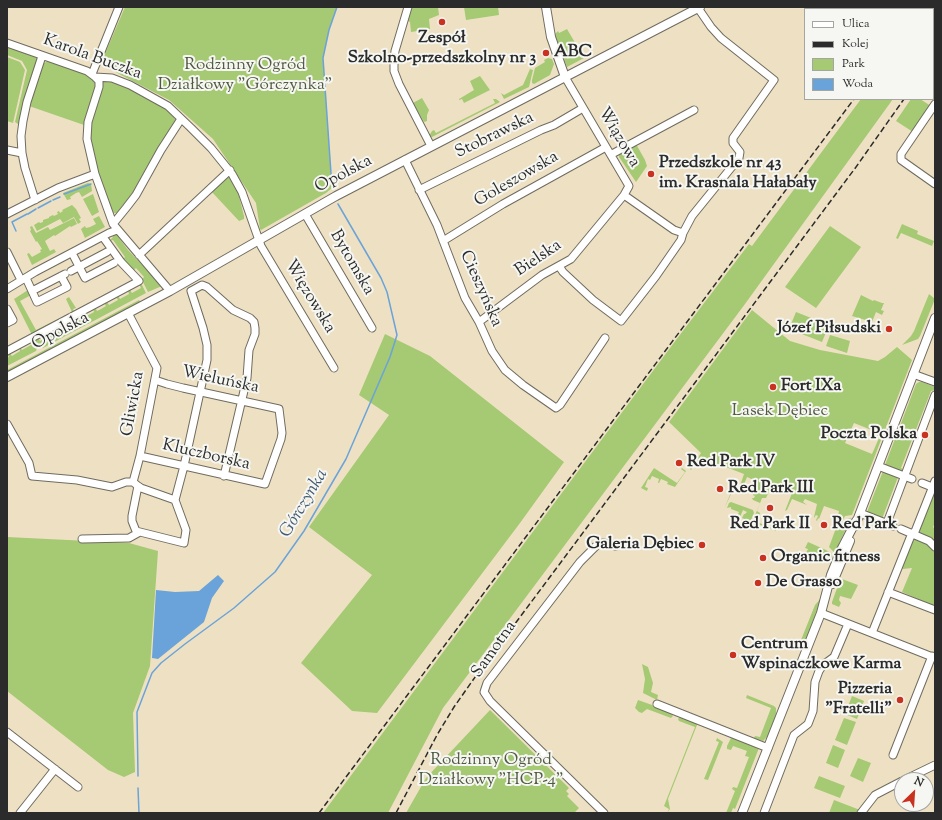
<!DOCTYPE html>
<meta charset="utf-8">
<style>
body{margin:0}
#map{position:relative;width:942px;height:820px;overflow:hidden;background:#eee1c3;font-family:"Sorts Mill Goudy",serif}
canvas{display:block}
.frame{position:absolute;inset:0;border:8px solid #2b2b2b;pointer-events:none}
.legend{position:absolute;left:804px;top:8px;width:130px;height:92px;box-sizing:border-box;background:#f6f6f2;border:1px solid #a5a5a2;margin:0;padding:5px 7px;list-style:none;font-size:12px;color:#2b2b2b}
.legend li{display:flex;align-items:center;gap:8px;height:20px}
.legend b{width:20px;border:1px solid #a5a5a2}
.north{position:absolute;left:894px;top:772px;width:40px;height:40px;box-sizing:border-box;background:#f6f6f2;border:1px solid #a5a5a2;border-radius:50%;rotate:25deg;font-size:11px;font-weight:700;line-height:16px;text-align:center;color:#2b2b2b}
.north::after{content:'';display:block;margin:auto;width:14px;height:18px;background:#c8321e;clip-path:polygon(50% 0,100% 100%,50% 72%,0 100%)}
</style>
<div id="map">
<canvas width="942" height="820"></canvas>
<div class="frame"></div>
<ul class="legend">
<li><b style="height:5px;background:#fff"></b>Ulica</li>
<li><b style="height:5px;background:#2b2b2b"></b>Kolej</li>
<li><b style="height:11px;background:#a6c973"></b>Park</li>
<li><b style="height:11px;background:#6aa3d9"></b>Woda</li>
</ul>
<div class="north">N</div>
</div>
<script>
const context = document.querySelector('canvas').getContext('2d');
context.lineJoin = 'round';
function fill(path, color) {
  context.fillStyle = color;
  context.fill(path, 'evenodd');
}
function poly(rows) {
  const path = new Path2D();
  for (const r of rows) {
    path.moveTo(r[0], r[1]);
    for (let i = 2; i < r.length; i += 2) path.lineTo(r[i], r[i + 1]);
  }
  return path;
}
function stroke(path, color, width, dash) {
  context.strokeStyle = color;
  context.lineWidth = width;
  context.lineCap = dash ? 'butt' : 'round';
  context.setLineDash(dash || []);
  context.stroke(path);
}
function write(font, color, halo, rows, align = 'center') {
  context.font = font + ' "Sorts Mill Goudy",serif';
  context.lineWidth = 4;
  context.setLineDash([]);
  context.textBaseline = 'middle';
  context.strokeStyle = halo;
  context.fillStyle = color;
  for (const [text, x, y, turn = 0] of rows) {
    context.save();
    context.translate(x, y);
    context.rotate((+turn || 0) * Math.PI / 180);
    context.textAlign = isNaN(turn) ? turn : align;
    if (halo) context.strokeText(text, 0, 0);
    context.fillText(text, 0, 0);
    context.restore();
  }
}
fill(poly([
 [125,7,337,7,329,30,323,58,332,188,326,193,261,230,260,229,256,203,213,139,169,100,121,75,101,63],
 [411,7,438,7,439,15,429,19,430,29,411,32,410,22,408,21],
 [464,7,498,7,499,15,466,20],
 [567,29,584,58,567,67,555,34,558,31,559,33],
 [7,46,35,56,38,59,20,124,18,124,15,122,27,70,22,61,7,55],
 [7,57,20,62,25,70,13,123,7,121,8,105,7,105],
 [548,58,552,59,554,64,550,75,534,84,532,83,532,80,535,68,545,62,544,60],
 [48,61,88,75,95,83,95,93,84,125,29,106,42,64],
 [530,69,533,70,529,87,504,99,501,93,504,95,523,85],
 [480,76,490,90,464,103,462,99,459,100,459,99,474,90,470,81],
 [105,78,117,82,165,107,182,123,133,193,117,213,114,213,111,211,98,173,90,144,90,125,101,85],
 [422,98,429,110,427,115,427,121,424,122,413,103],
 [493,99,496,99,500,102,432,137,429,136,432,131,434,130,436,133,495,103],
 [861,99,893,99,745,304,443,708,388,813,323,813,676,340,749,244,752,246],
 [911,99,920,99,931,106,913,132,896,121],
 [636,144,645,160,647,166,636,182,619,157,619,154],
 [229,175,237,188,244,216,244,219,239,221,211,191],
 [88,183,91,184,92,191,82,197,79,192,76,193,70,197,71,199,67,200,63,193],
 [93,194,99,212,92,216,83,199],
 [72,205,76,209,81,218,79,219,81,222,78,224,74,217,63,223,60,219,37,231,34,225,39,222,40,223,43,222,43,220,49,218,49,217,53,215,54,216,58,214,57,212,59,211,60,213,63,211,62,210],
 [99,216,105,227,85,238,81,229,85,226,86,228,90,227,96,224,93,219],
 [74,218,77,224,71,227,70,226,55,236,54,235,45,241,50,251,54,249,56,252,32,265,27,254,29,253,32,257,41,252,40,250,42,249,37,241,36,242,30,231,31,230,30,227,32,226,36,233,48,227,50,230],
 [902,224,918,231,917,234,934,241,932,246,901,233,898,239,896,238],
 [830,226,861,247,816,308,785,287],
 [116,234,128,250,162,286,148,292,142,280,144,277,136,268,133,271,122,260,125,257,113,240,110,241,110,240,113,237,112,235],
 [141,283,146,293,43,348,39,347,34,339,38,337,40,341,49,336,48,332,49,332,51,335,60,330,58,327,61,326,63,329,71,324,70,321,72,320,74,323,83,318,82,315,84,314,85,317,94,312,93,309,95,307,97,311,101,309,106,306,104,303,107,302,109,305,118,300,116,297,118,296,120,299,129,294,128,291,130,290,132,293,141,288,139,284],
 [28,290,31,295,20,301,36,330,72,312,66,299,69,297,76,308,73,309,75,313,32,335,14,299],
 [929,294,935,299,920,336,918,339,902,345,911,336,914,331],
 [861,295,873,301,874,300,882,303,884,303,881,310,884,311,882,315,876,312,872,322,852,316],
 [139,300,141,303,7,373,7,370],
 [752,310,790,341,820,350,878,361,885,357,897,347,912,360,852,515,845,516,840,527,837,526,840,518,838,516,839,511,824,506,819,519,818,518,817,521,816,520,818,516,816,515,814,518,814,517,817,504,805,499,803,502,807,505,792,499,787,510,785,511,792,493,772,485,766,498,762,498,757,511,760,513,758,520,755,519,754,518,760,503,753,500,752,498,754,498,755,496,753,495,758,482,747,477,740,494,732,492,724,509,732,490,738,492,744,474,718,464,717,467,701,456,691,470,690,469,701,453,669,422],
 [854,423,874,431,879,438,872,454,845,443],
 [796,312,829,325,822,342,789,329],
 [385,334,430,356,564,462,520,523,377,713,352,711,301,663,372,575,309,527,389,415,359,395],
 [830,335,850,341,847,353,826,346],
 [32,340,37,348,36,351,7,366,7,358,9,357,7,353,9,352,12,356,20,351,19,347,20,347,22,350,31,345,30,342],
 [919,382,922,382,935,387,935,390,931,391,901,468,905,470,903,472,885,465,916,384],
 [654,468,677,483,685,472,681,469,682,468,686,471,675,487,667,484,668,482,661,479,659,483,658,483,659,479,652,476,650,480,648,479,645,487,648,488,647,491,641,488],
 [883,471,898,477,882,519,867,512],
 [935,489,935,523,933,527,935,529,935,542,931,538,920,533,919,529],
 [731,502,753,510,754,513,751,520,776,529,776,531,742,518,744,514,745,514,747,512,743,510,740,517,737,516,739,512,731,509,731,507,727,508,729,503],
 [851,518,835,552,834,552,829,547,836,528,842,530,847,519],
 [913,534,935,548,935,609,931,608,932,605,902,592,912,568,903,569,900,568],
 [7,537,129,543,158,551,150,666,133,713,135,772,124,777,108,770,7,691],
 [808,542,826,550,832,554,833,556,831,558,826,560,806,553,808,549,805,548],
 [842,579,858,585,851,599,840,596,839,600,841,603,839,607,832,604,832,602,840,580],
 [821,598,804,647,801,650,797,650,815,605],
 [642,664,648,667,653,683,651,692,658,695,657,700,643,693,645,679],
 [747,695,774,706,776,708,776,714,768,736,763,741,754,738,755,736,760,737,771,708,746,698],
 [852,696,864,701,857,719,845,714],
 [638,700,669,711,673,716,671,718,647,709,642,713,639,712,635,708],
 [490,710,569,788,566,791,569,794,567,796,579,808,574,813,406,813,426,778],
 [680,717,697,723,697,725,668,799,670,809,667,813,669,809,664,806,695,727,679,721,678,719],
 [844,718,856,722,847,745,835,740],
 [717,738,723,742,708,780,704,779,719,742,716,741],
 [731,738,733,738,759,748,735,809,733,808,731,813,726,813,735,791,732,789,733,787,737,788,749,757,745,756,747,751,733,746,731,750,727,749,727,746],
 [833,745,845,750,838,768,826,763],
 [858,758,871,763,863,782,850,776],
 [819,776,845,786,840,798,814,788],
 [834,800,860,810,859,813,829,813]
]), '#a6c973');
fill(poly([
 [218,575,224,581,212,598,204,622,158,659,152,658,156,590,175,592,199,591]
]), '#6aa3d9');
stroke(poly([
 [332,188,323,58,329,30,337,7],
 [64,194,91,184],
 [53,200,60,197],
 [38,208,51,201],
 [28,214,36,209],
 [16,231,12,222,27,214],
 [138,776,137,712,152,673,161,663,185,644,234,608,275,572,304,531,346,459,390,357,397,335,387,292,381,278,338,204],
 [138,788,139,813]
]), '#6aa3d9', 1.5);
const minor = poly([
 [408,7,395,51,394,59,394,71,399,84,431,146],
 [7,43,87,71,95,77,112,78,130,85,168,106,191,128,211,148,232,174,242,192,261,246,334,368],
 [92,74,119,7],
 [95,77,99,81,99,87,88,122,87,139,95,174,113,224,170,291],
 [935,104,901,154,901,160,935,184],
 [7,150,22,153],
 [612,154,694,110],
 [405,160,437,225,465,298,479,322,492,351,505,370,523,385,556,408,560,405,605,338],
 [419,190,541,130,554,125,583,108],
 [624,195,674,230,683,233],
 [35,200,25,168,22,153,21,136,23,121,27,102,42,56],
 [7,214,58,188,95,174],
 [305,214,372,328],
 [113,224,126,208,136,195,161,150,181,119],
 [443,241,503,204,606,147],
 [7,252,21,280],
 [72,253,85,278,114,263],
 [139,255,230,170],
 [559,266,563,272,593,300,621,321,656,276,681,240,683,233,692,216,739,158,740,152,733,143,733,138,774,80,721,38,711,27,698,8],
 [71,271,107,252],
 [26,278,37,302,67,287,61,276],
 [7,289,35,272,109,233,117,230],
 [32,291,65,274],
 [7,309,13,320,7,323],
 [128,313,157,368,140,456,133,482],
 [479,322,542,275,571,259,624,195,629,186,565,77],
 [7,351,139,281,121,262,103,237],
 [913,374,935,382],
 [7,424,29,463,32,476,77,480,112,487,126,482,133,482],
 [140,456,265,484,281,439,282,433,279,409,183,388,167,384,155,380],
 [878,466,912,479],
 [133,482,138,486,141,488,175,500,186,530,184,543,136,531,132,521,132,516,138,486],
 [922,483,932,487],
 [175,500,184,466,207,360,207,345,203,328,191,291,202,285,207,287,233,310,250,318,254,322,255,328,255,334,249,350,247,378,224,476],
 [860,513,893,526],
 [887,523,935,395],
 [901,529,929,541,935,547],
 [914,534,935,481],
 [82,539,129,538,138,533],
 [888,592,935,610],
 [821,613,935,658],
 [872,633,912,533],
 [657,704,768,748],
 [7,732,78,787],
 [893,755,932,656],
 [904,780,935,765],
 [20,813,55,769],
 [604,813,490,701,484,692,487,683,580,562,597,545,603,543,616,546],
 [764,813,794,735,808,724,813,711,815,682,819,671,823,665,834,657,848,624],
 [861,813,875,795,902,781]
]);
const tertiary = poly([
 [546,7,551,37,565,77],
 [7,377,170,291,336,196,700,7],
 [855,526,935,318],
 [832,584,850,541],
 [742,813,821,613,831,575,842,548,856,521]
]);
stroke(minor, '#6f6b60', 9);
stroke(tertiary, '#6f6b60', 10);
stroke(minor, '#fff', 7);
stroke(tertiary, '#fff', 8);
stroke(poly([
 [916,9,918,7],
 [933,55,935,52],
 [319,813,854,99],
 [396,813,437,735,454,707,473,680,856,167,904,99]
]), '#2b2b2b', 1.5, [6, 3]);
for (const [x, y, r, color] of [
 [442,22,4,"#c8321e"],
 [546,53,4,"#c8321e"],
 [651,174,4,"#c8321e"],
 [889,329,4,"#c8321e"],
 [773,387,4,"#c8321e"],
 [925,435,4,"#c8321e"],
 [679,463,4,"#c8321e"],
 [720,489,4,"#c8321e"],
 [770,508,4,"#c8321e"],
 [824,525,4,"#c8321e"],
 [702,545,4,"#c8321e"],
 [763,558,4,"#c8321e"],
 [758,583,4,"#c8321e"],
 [733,655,4,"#c8321e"],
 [900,700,4,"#c8321e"]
]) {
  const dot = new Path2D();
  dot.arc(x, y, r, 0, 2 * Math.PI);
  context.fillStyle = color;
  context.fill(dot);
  stroke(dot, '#f6f6f2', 1.5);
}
write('bold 17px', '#2b2b2b', '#f6f6f2', [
 ["Zespół",442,39,"center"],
 ["Szkolno-przedszkolny nr 3",442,59,"center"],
 ["ABC",554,53],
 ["Przedszkole nr 43",659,164],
 ["im. Krasnala Hałabały",659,184],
 ["Józef Piłsudski",881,329,"right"],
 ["Fort IXa",781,387],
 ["Poczta Polska",917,435,"right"],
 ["Red Park IV",687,463],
 ["Red Park III",728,489],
 ["Red Park II",770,525,"center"],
 ["Red Park",832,525],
 ["Galeria Dębiec",694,545,"right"],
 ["Organic fitness",771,558],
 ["De Grasso",766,583],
 ["Centrum",741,645],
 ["Wspinaczkowe Karma",741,665],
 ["Pizzeria",892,690,"right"],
 ["\"Fratelli\"",892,710,"right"]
], 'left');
write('17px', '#2b2b2b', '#f6f6f2', [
 ["Karola Buczka",92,58,20],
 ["Stobrawska",495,136,-26],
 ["Wiązowa",618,138,59],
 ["Opolska",344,175,-28],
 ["Goleszowska",517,180,-30],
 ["Bielska",539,259,-34],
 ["Bytomska",351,263,60],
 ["Cieszyńska",480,289,66],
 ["Więzowska",309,297,59],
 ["Opolska",61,332,-28],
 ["Wieluńska",220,381,12],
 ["Gliwicka",134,404,-80],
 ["Kluczborska",206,456,13],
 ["Samotna",495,650,-55]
]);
write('17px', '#505a41', '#f6f6f2', [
 ["Rodzinny Ogród",245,66],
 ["Działkowy \"Górczynka\"",245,86],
 ["Lasek Dębiec",780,412],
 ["Rodzinny Ogród",491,761],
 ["Działkowy \"HCP-4\"",491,781]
]);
write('italic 18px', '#445b71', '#f6f6f2', [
 ["Górczynka",305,504,-59]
]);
</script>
